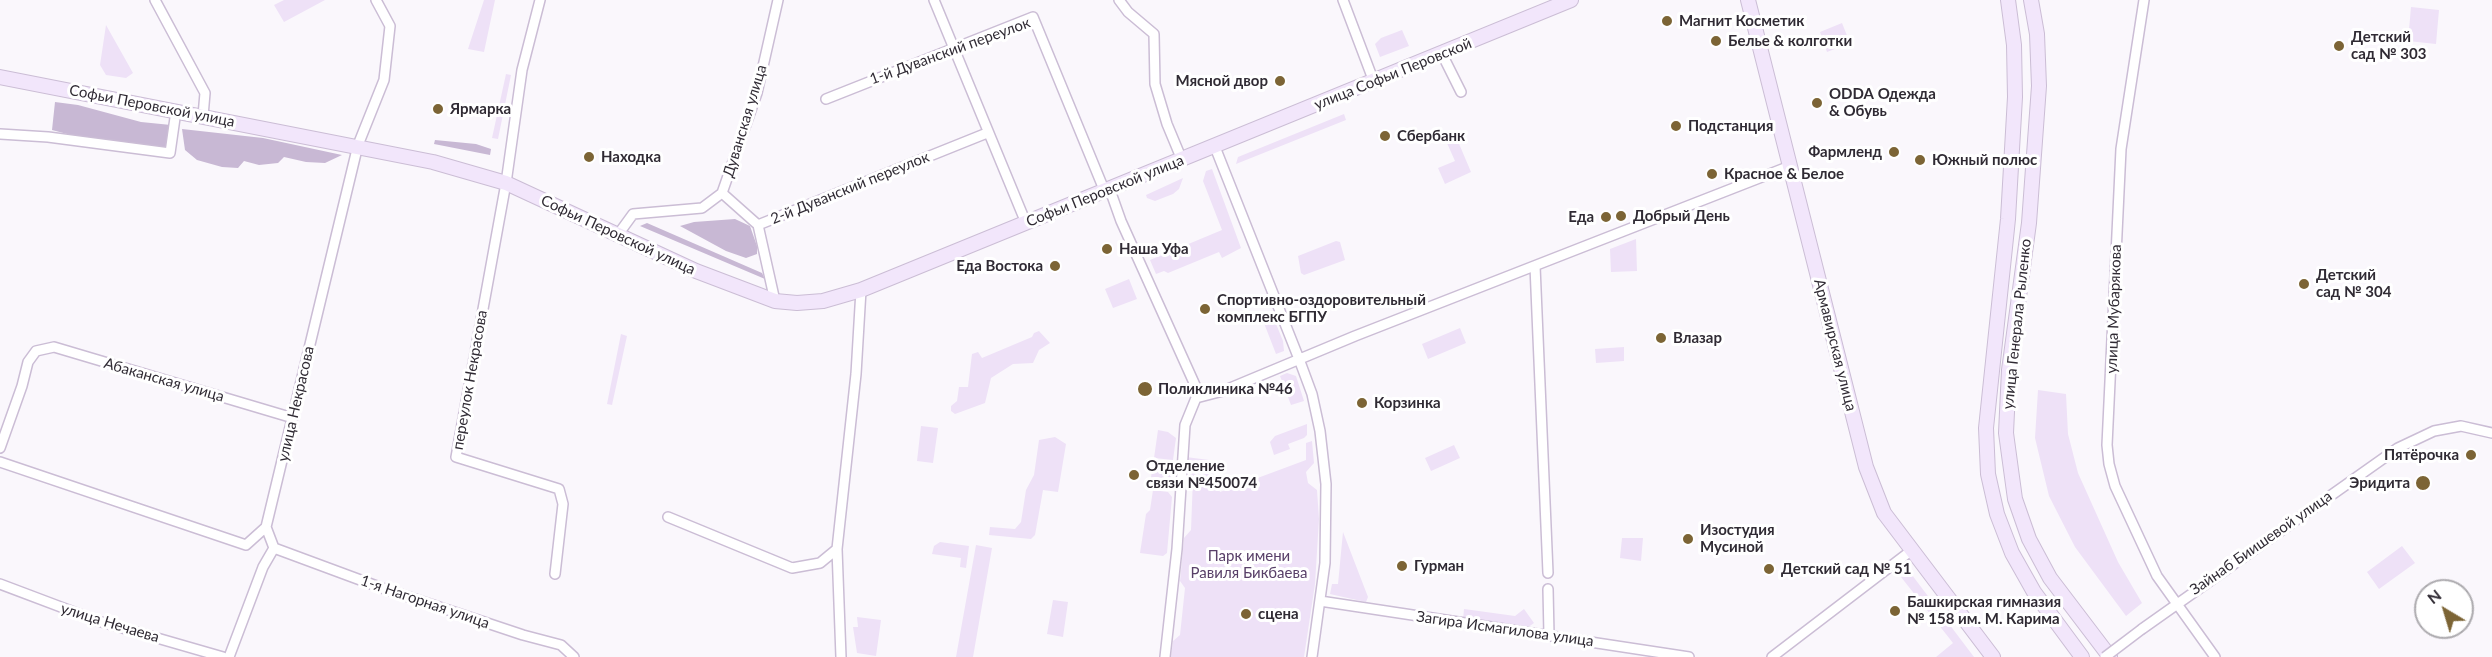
<!DOCTYPE html>
<meta charset="utf-8">
<style>
body{margin:0}
#map{position:relative;width:2492px;height:657px;overflow:hidden;background:#faf7fc;font-family:Lato,sans-serif}
canvas{display:block}
.north{position:absolute;left:2414px;top:579px;width:60px;height:60px;box-sizing:border-box;background:#fff;border:2px solid #acaaae;border-radius:50%;rotate:322deg;font-size:16px;font-weight:700;line-height:24px;text-align:center;color:#302b34}
.north::after{content:'';display:block;margin:auto;width:21px;height:27px;background:#7c6435;clip-path:polygon(50% 0,100% 100%,50% 72%,0 100%)}
</style>
<div id="map">
<canvas width="2492" height="657"></canvas>
<div class="north">N</div>
</div>
<script>
const context = document.querySelector('canvas').getContext('2d');
context.lineJoin = 'round';
function fill(path, color) {
  context.fillStyle = color;
  context.fill(path, 'evenodd');
}
function poly(rows) {
  const path = new Path2D();
  for (const r of rows) {
    path.moveTo(r[0], r[1]);
    for (let i = 2; i < r.length; i += 2) path.lineTo(r[i], r[i + 1]);
  }
  return path;
}
function stroke(path, color, width, dash) {
  context.strokeStyle = color;
  context.lineWidth = width;
  context.lineCap = dash ? 'butt' : 'round';
  context.setLineDash(dash || []);
  context.stroke(path);
}
function write(font, color, halo, rows, align = 'center') {
  context.font = font + ' Lato,sans-serif';
  context.lineWidth = 6;
  context.setLineDash([]);
  context.textBaseline = 'middle';
  context.strokeStyle = halo;
  context.fillStyle = color;
  for (const [text, x, y, turn = 0] of rows) {
    context.save();
    context.translate(x, y);
    context.rotate((+turn || 0) * Math.PI / 180);
    context.textAlign = isNaN(turn) ? turn : align;
    if (halo) context.strokeText(text, 0, 0);
    context.fillText(text, 0, 0);
    context.restore();
  }
}
fill(poly([
 [284,0,325,0,284,22,274,5],
 [484,0,495,0,484,52,468,49],
 [2411,7,2439,10,2436,44,2408,41],
 [1842,23,1850,43,1827,52,1820,32],
 [106,25,133,73,126,78,106,75,100,65],
 [1402,30,1409,46,1380,57,1375,44,1381,38],
 [506,74,511,75,498,139,492,138],
 [1344,114,1346,120,1236,164,1238,157],
 [1457,139,1471,172,1445,184,1438,168,1455,161,1447,143],
 [1212,169,1241,248,1222,258,1219,252,1168,273,1164,271,1156,274,1150,260,1222,230,1203,181,1206,171],
 [1183,178,1179,189,1173,194,1155,201,1147,198,1146,195],
 [1636,239,1637,271,1611,272,1610,249],
 [1336,241,1340,242,1345,260,1304,275,1301,273,1298,256],
 [1129,279,1137,299,1113,308,1105,289],
 [1272,314,1283,341,1284,351,1276,354,1262,318],
 [1460,328,1466,343,1428,359,1422,344],
 [1039,331,1050,343,1039,350,1033,363,1013,364,991,378,985,403,955,414,951,411,951,406,957,401,959,387,968,387,972,354,978,352,982,358,1032,337,1034,333],
 [621,334,627,336,612,405,607,404],
 [1624,347,1624,361,1596,363,1595,349],
 [1287,373,1296,376,1304,401,1291,405,1280,376],
 [2038,390,2066,394,2068,434,2078,473,2118,562,2142,603,2126,616,2075,547,2049,496,2035,438],
 [1307,424,1307,435,1304,438,1288,444,1290,449,1274,455,1270,442,1275,436],
 [921,426,938,428,933,463,917,461],
 [1158,430,1168,432,1176,438,1173,460,1154,458],
 [1055,437,1066,444,1058,492,1043,490,1035,535,1031,539,989,535,990,527,1015,529,1021,522,1026,490,1034,475,1039,440],
 [1312,441,1314,463,1306,472,1308,483,1317,490,1319,519,1315,584,1304,657,1171,657,1173,641,1180,635,1185,588,1180,581,1184,538,1191,530,1193,478,1185,468,1186,457,1209,460,1220,492,1306,460,1306,443],
 [1454,445,1460,458,1431,471,1425,458],
 [1153,463,1173,465,1170,487,1150,485],
 [1153,490,1168,492,1172,497,1167,553,1163,556,1140,553,1146,514,1150,510],
 [1343,532,1368,597,1366,602,1330,594,1332,584,1338,584],
 [1622,538,1643,538,1641,561,1620,558],
 [940,542,969,546,966,568,960,567,961,558,932,554,934,546],
 [976,545,992,548,973,657,956,657],
 [2402,546,2415,563,2379,589,2367,572],
 [1912,575,1974,657,1936,657,1953,643,1901,577],
 [1053,600,1068,602,1063,637,1047,634],
 [1464,609,1515,616,1524,609,1534,623,1527,628,1463,620],
 [857,617,881,620,876,656,857,653,853,627,858,627]
]), '#eee1f7');
fill(poly([
 [55,102,78,105,141,122,171,125,166,147,82,138,52,130],
 [182,129,263,138,342,155,325,163,306,162,284,157,278,163,259,165,244,161,238,168,222,167,197,160,185,150],
 [435,140,476,144,491,149,490,155,434,144],
 [735,219,750,226,757,246,757,254,746,258,726,251,680,226,694,222],
 [647,223,762,273,765,279,640,226]
]), '#c8b8d4');
const street = poly([
 [155,0,205,93,203,116],
 [540,0,522,70,506,183,456,457,559,489,563,504,555,574],
 [934,0,1026,223],
 [1119,0,1128,12,1154,34,1155,84,1167,124,1182,160],
 [1343,0,1374,82],
 [2144,0,2121,149,2107,445,2109,464,2115,486,2157,576,2215,657],
 [1442,54,1461,92],
 [826,99,1033,17,1105,192],
 [0,134,48,137,170,153,176,111],
 [1215,147,1299,359,1312,394,1320,431,1326,484,1325,563,1312,657],
 [1110,190,1121,221,1195,385,1196,398,1185,425,1177,549,1165,657],
 [722,193,758,225,987,133],
 [758,225,775,301],
 [617,236,633,214,702,208,722,193,757,93,778,0],
 [1535,266,1548,573],
 [1196,398,1223,391,1355,336,1790,166],
 [0,448,22,386,28,362,36,351,54,347,293,418],
 [0,462,246,545,266,527],
 [668,517,792,568,820,563,837,549,856,374,861,290],
 [274,548,382,588,523,635,561,645,574,657],
 [837,549,841,657],
 [0,584,98,621,223,657],
 [1548,589,1549,635],
 [1320,601,1689,657],
 [2142,629,2398,448,2434,431,2461,426,2492,433],
 [229,657,263,567,274,548,266,527,358,145,384,80,390,26,376,0],
 [1772,657,1912,550]
]);
const secondary = poly([
 [1748,0,1866,467,1884,513,1993,657],
 [2008,0,2014,45,2015,97,2008,219,1986,428,1988,474,1997,514,2012,553,2034,592,2082,657],
 [2031,0,2037,34,2039,86,2029,223,2009,370,2006,433,2015,499,2029,539,2050,578,2110,657],
 [0,77,433,162,506,183,696,271,775,301,797,303,823,301,861,290,1571,0]
]);
stroke(street, '#cbbdd5', 12);
stroke(secondary, '#cbbdd5', 16);
stroke(street, '#fff', 9);
stroke(secondary, '#f2e6fb', 14);
const streetBridge = poly([
 [2105,657,2142,629]
]);
stroke(streetBridge, '#cbbdd5', 12, []);
stroke(streetBridge, '#fff', 9);
for (const [x, y, r, color] of [
 [1667,21,6,"#7c6435"],
 [1716,41,6,"#7c6435"],
 [2339,46,6,"#7c6435"],
 [1280,81,6,"#7c6435"],
 [1817,103,6,"#7c6435"],
 [438,109,6,"#7c6435"],
 [1676,126,6,"#7c6435"],
 [1385,136,6,"#7c6435"],
 [1894,152,6,"#7c6435"],
 [589,157,6,"#7c6435"],
 [1920,160,6,"#7c6435"],
 [1712,174,6,"#7c6435"],
 [1621,216,6,"#7c6435"],
 [1606,217,6,"#7c6435"],
 [1107,249,6,"#7c6435"],
 [1055,266,6,"#7c6435"],
 [2304,284,6,"#7c6435"],
 [1205,309,6,"#7c6435"],
 [1661,338,6,"#7c6435"],
 [1145,389,8,"#7c6435"],
 [1362,403,6,"#7c6435"],
 [2471,455,6,"#7c6435"],
 [1134,475,6,"#7c6435"],
 [2423,483,8,"#7c6435"],
 [1688,539,6,"#7c6435"],
 [1402,566,6,"#7c6435"],
 [1769,569,6,"#7c6435"],
 [1895,611,6,"#7c6435"],
 [1246,614,6,"#7c6435"]
]) {
  const dot = new Path2D();
  dot.arc(x, y, r, 0, 2 * Math.PI);
  context.fillStyle = color;
  context.fill(dot);
  stroke(dot, '#fff', 2);
}
write('bold 15px', '#302b34', '#fff', [
 ["Магнит Косметик",1679,21],
 ["Детский",2351,37],
 ["сад № 303",2351,54],
 ["Белье & колготки",1728,41],
 ["Мясной двор",1268,81,"right"],
 ["ODDA Одежда",1829,94],
 ["& Обувь",1829,111],
 ["Ярмарка",450,109],
 ["Подстанция",1688,126],
 ["Сбербанк",1397,136],
 ["Фармленд",1882,152,"right"],
 ["Находка",601,157],
 ["Южный полюс",1932,160],
 ["Красное & Белое",1724,174],
 ["Добрый День",1633,216],
 ["Еда",1594,217,"right"],
 ["Наша Уфа",1119,249],
 ["Еда Востока",1043,266,"right"],
 ["Детский",2316,275],
 ["сад № 304",2316,292],
 ["Спортивно-оздоровительный",1217,300],
 ["комплекс БГПУ",1217,317],
 ["Влазар",1673,338],
 ["Поликлиника №46",1158,389],
 ["Корзинка",1374,403],
 ["Пятёрочка",2459,455,"right"],
 ["Отделение",1146,466],
 ["связи №450074",1146,483],
 ["Эридита",2410,483,"right"],
 ["Изостудия",1700,530],
 ["Мусиной",1700,547],
 ["Гурман",1414,566],
 ["Детский сад № 51",1781,569],
 ["Башкирская гимназия",1907,602],
 ["№ 158 им. М. Карима",1907,619],
 ["сцена",1258,614]
], 'left');
write('15px', '#302b34', '#fff', [
 ["1-й Дуванский переулок",950,51,-20],
 ["улица Софьи Перовской",1393,74,-22],
 ["Софьи Перовской улица",152,106,11],
 ["Дуванская улица",745,121,-73],
 ["2-й Дуванский переулок",850,188,-22],
 ["Софьи Перовской улица",1105,191,-22],
 ["Софьи Перовской улица",618,235,25],
 ["улица Мубарякова",2114,309,-88],
 ["улица Генерала Рыленко",2017,324,-84],
 ["Армавирская улица",1835,345,76],
 ["Абаканская улица",164,380,16],
 ["переулок Некрасова",470,380,-80],
 ["улица Некрасова",296,404,-77],
 ["Зайнаб Биишевой улица",2261,543,-35],
 ["1-я Нагорная улица",425,602,19],
 ["улица Нечаева",110,623,17],
 ["Загира Исмагилова улица",1505,629,8]
]);
write('15px', '#594069', '#fff', [
 ["Парк имени",1249,556],
 ["Равиля Бикбаева",1249,573]
]);
</script>
